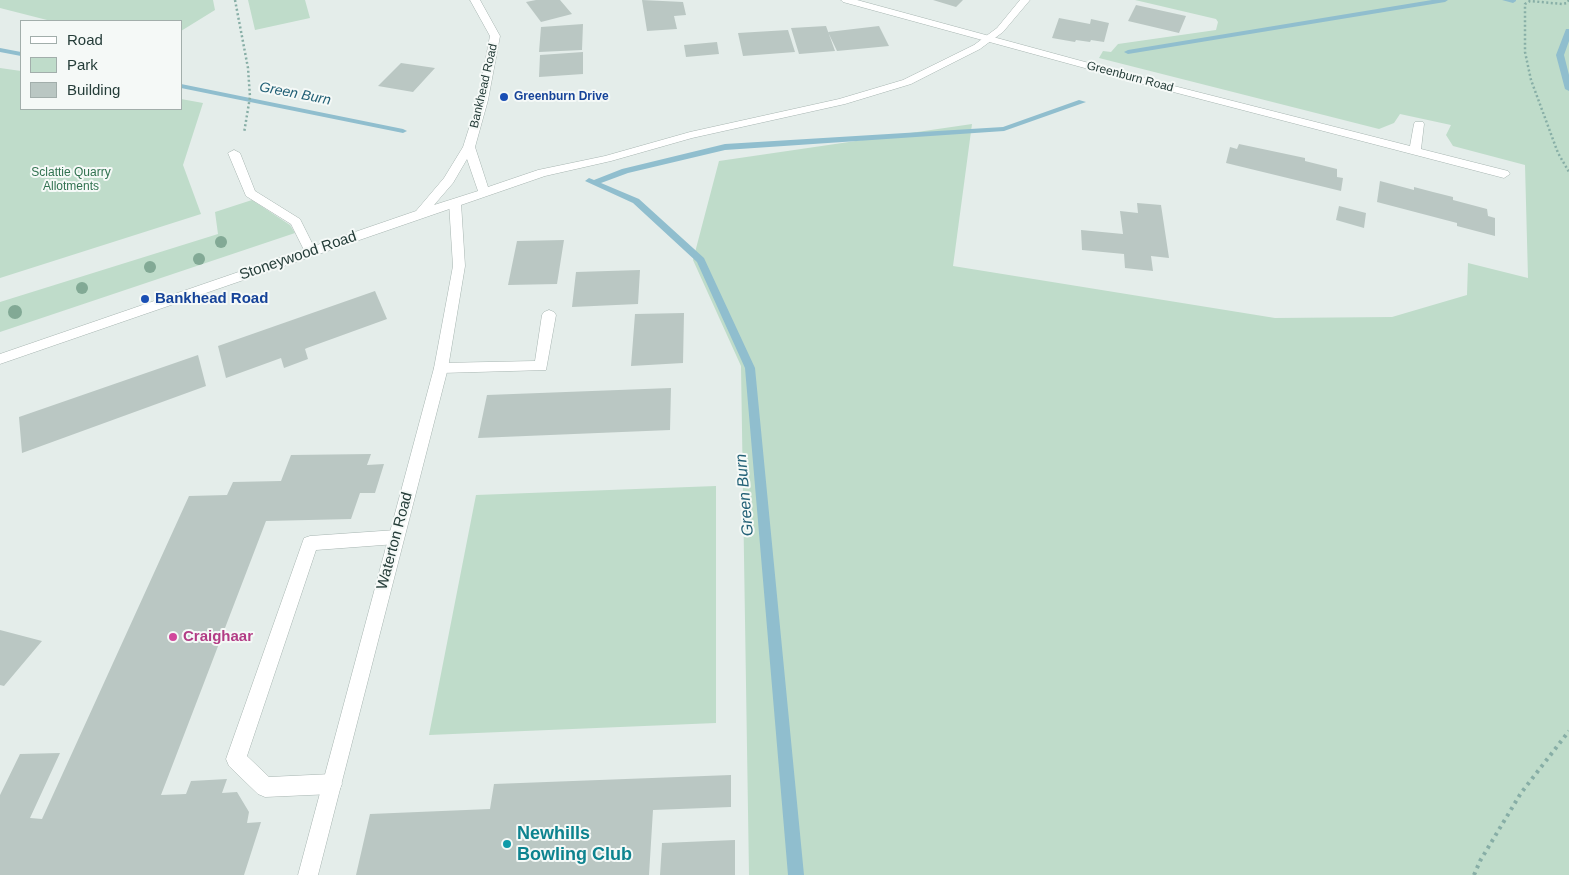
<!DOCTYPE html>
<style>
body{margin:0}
#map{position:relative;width:1569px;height:875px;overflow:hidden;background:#e4edea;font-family:Helvetica,sans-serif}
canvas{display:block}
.legend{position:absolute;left:20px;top:20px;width:162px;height:90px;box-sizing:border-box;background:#f5f9f7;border:1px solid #a2aeab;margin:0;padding:6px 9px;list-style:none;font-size:15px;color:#253d39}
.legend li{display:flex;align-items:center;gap:10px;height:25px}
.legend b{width:25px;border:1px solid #a2aeab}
</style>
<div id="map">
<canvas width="1569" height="875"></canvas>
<ul class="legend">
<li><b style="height:6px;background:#fff"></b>Road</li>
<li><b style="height:14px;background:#bfdcca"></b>Park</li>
<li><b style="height:14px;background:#bac7c3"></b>Building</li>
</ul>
</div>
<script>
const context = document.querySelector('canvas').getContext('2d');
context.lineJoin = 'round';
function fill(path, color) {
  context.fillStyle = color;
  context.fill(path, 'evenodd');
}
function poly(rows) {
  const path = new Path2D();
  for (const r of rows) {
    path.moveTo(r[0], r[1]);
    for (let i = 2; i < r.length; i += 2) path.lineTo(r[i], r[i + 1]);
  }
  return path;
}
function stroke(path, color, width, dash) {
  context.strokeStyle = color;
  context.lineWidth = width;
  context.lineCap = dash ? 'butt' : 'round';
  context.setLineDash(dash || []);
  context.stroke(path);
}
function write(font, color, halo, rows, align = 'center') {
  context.font = font + ' Helvetica,sans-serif';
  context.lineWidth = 4;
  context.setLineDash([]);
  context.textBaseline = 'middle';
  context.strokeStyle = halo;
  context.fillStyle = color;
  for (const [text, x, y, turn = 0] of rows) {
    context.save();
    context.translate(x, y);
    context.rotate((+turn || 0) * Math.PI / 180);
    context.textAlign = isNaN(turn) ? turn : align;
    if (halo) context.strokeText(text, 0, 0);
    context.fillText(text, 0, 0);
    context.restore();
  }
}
fill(poly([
 [0,0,213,0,215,10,181,31,181,21,51,21,0,8],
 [248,0,305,0,310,18,255,30],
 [1135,0,1569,0,1569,875,749,875,741,366,693,260,719,161,972,124,953,266,1275,318,1392,317,1467,295,1468,263,1528,278,1525,165,1453,146,1446,135,1451,125,1400,114,1394,123,1379,129,1099,58,1103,51,1111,52,1118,44,1216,30,1218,22,1216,19],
 [0,68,21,71,21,109,181,109,181,99,203,103,183,165,201,214,0,278],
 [252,200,290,225,295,233,0,332,0,302,218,234,215,212],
 [716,486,716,723,429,735,476,495]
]), '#bfdcca');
fill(poly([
 [1432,0,1448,0,1445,2,1128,54,1124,52,1128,50,1432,0],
 [1502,0,1516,0,1516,1,1513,3,1502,0],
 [1566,29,1569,29,1569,41,1564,55,1569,75,1569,91,1565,89,1556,55,1566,29],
 [0,48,21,52,21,56,0,52,0,48],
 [181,84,403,129,407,131,403,133,181,88,181,84],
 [1079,100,1086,102,1004,131,725,150,628,173,601,183,639,199,704,258,755,368,804,875,788,875,745,368,697,262,633,203,585,181,589,178,594,180,622,169,725,144,1003,127,1079,100]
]), '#90bece');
fill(poly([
 [536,0,560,0,572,14,541,22,526,2],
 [642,0,683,2,686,15,674,16,677,29,647,31],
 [933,0,963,0,956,7],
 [1136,5,1186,16,1179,33,1128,21],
 [1059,18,1090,24,1091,19,1109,23,1104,42,1091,40,1090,42,1076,40,1075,42,1052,38],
 [583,24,582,50,539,52,541,27],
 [826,26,835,51,799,54,791,28],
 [879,26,889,46,837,51,828,32],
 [788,30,795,52,743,56,738,33],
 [717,42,719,54,686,57,684,45],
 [583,52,583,74,539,77,540,55],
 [401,63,435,68,413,92,378,86],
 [1239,144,1305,158,1305,161,1337,169,1337,177,1343,178,1341,191,1226,163,1230,147,1237,149],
 [1380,181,1414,190,1414,187,1433,192,1453,197,1453,200,1487,209,1488,216,1495,218,1495,236,1457,226,1457,223,1377,202],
 [1137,203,1161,205,1169,258,1151,256,1153,271,1125,268,1124,254,1082,250,1081,230,1123,234,1120,211,1138,213],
 [1339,206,1366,213,1364,228,1336,220],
 [564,240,557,284,508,285,517,241],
 [640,270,638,304,572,307,576,272],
 [375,291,387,319,307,348,305,349,308,359,284,368,281,358,226,378,218,346],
 [684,313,683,363,631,366,635,314],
 [198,355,206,386,22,453,19,417],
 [671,388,670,430,478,438,487,395],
 [371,454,367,465,384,464,375,493,360,493,351,519,266,521,161,795,186,794,191,781,227,779,222,793,237,792,249,812,247,823,261,822,244,875,0,875,0,795,20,754,60,753,30,818,42,819,189,496,227,495,233,482,281,481,291,455],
 [0,630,42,641,4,686,0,685],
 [731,775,731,807,653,810,649,875,356,875,370,814,490,809,494,784],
 [735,840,735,875,660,875,662,843]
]), '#bac7c3');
const service = poly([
 [234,150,240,153,255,191,300,219,316,251,314,254,306,254,291,224,246,196,228,153,234,150],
 [549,310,554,312,556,315,546,370,441,373,436,372,434,368,436,364,441,363,535,361,542,315,544,312,549,310],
 [396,530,402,532,404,537,402,542,396,544,316,550,247,756,269,777,332,774,339,777,342,784,339,791,332,794,265,797,258,794,229,766,226,759,304,538,310,536,396,530]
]);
const minor = poly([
 [841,0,857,0,1166,84,1410,146,1414,124,1415,122,1423,122,1424,124,1421,149,1508,171,1510,174,1504,178,1158,88,843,2,841,0],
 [455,199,461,203,465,266,448,368,318,875,298,875,434,368,453,266,449,203,455,199]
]);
const tertiary = poly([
 [470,0,480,0,500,36,488,100,475,147,488,187,538,170,605,156,690,132,839,99,903,80,974,45,997,28,1020,0,1030,0,1003,32,980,49,911,84,845,104,692,138,611,161,545,176,0,364,0,354,416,211,444,178,463,147,478,100,490,36,470,0],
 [467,159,478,191,434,205,453,183,467,159]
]);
stroke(service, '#a7b5b1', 1);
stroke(minor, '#a7b5b1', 1);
stroke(tertiary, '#a7b5b1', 1);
stroke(poly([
 [235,0,248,68,250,97,244,133],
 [1569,0,1567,3,1562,4,1530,1,1525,4,1525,52,1531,80,1558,153,1569,172]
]), '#87aea6', 2.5, [2, 2.5]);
stroke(poly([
 [1474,875,1480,861,1521,793,1569,731]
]), '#87aea6', 4, [3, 4.5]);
fill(service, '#fff');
fill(minor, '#fff');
fill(tertiary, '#fff');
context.fillStyle = '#82a995';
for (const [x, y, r] of [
 [221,242,6],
 [199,259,6],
 [150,267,6],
 [82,288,6],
 [15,312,7]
]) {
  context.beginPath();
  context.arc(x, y, r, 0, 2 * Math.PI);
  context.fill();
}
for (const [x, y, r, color] of [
 [504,97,5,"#1a4fb4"],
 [145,299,5,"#1a4fb4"],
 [173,637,5,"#d1479c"],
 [507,844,5,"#0f9aa8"]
]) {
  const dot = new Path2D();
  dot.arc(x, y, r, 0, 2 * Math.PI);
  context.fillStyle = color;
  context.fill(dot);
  stroke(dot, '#f5f9f7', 2);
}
write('12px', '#253d39', '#f5f9f7', [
 ["Greenburn Road",1130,77,15],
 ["Bankhead Road",484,86,-77]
]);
write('bold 12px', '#164399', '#f5f9f7', [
 ["Greenburn Drive",514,97]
], 'left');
write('12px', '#317250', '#f5f9f7', [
 ["Sclattie Quarry",71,173],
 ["Allotments",71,187]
]);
write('italic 14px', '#226076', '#f5f9f7', [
 ["Green Burn",295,94,11]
]);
write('15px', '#253d39', '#f5f9f7', [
 ["Stoneywood Road",298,256,-19],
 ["Waterton Road",395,541,-75]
]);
write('bold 15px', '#164399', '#f5f9f7', [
 ["Bankhead Road",155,299]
], 'left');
write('bold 15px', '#b23c85', '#f5f9f7', [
 ["Craighaar",183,637]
], 'left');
write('italic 16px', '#226076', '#f5f9f7', [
 ["Green Burn",745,495,-95]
]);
write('bold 18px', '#0d838f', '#f5f9f7', [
 ["Newhills",517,834],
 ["Bowling Club",517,855]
], 'left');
</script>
